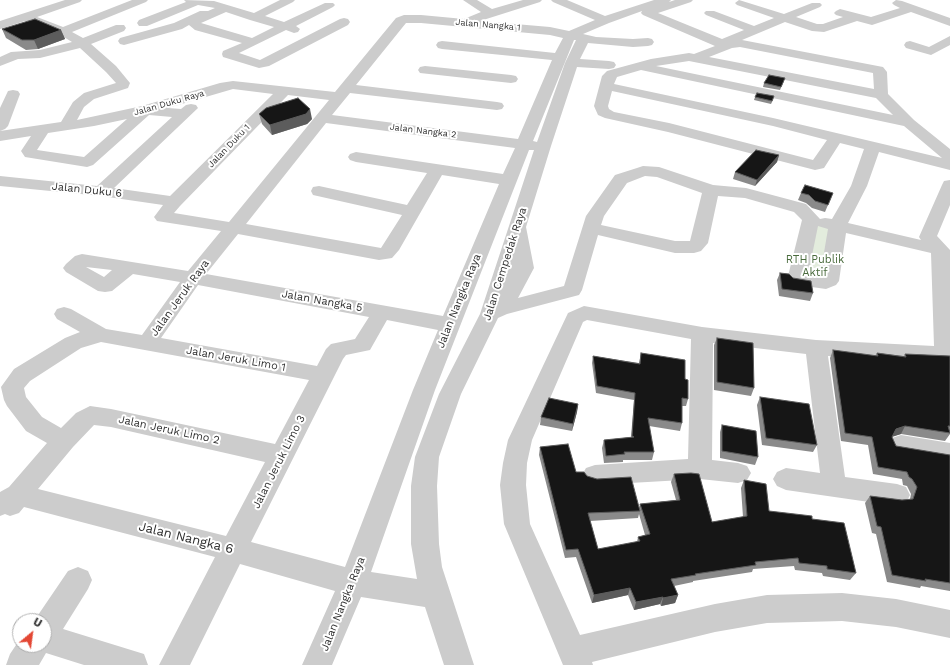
<!DOCTYPE html>
<style>
body{margin:0}
#map{position:relative;width:950px;height:665px;overflow:hidden;background:#fff;font-family:"Work Sans",sans-serif}
canvas{display:block}
.north{position:absolute;left:12px;top:613px;width:40px;height:40px;box-sizing:border-box;background:#fff;border:1px solid #acacac;border-radius:50%;rotate:29deg;font-size:11px;font-weight:700;line-height:16px;text-align:center;color:#2f2f2f}
.north::after{content:'';display:block;margin:auto;width:14px;height:18px;background:#e34734;clip-path:polygon(50% 0,100% 100%,50% 72%,0 100%)}
</style>
<div id="map">
<canvas width="950" height="665"></canvas>
<div class="north">U</div>
</div>
<script>
const context = document.querySelector('canvas').getContext('2d');
context.lineJoin = 'round';
function fill(path, color) {
  context.fillStyle = color;
  context.fill(path, 'evenodd');
}
function poly(rows) {
  const path = new Path2D();
  for (const r of rows) {
    path.moveTo(r[0], r[1]);
    for (let i = 2; i < r.length; i += 2) path.lineTo(r[i], r[i + 1]);
  }
  return path;
}
function stroke(path, color, width, dash) {
  context.strokeStyle = color;
  context.lineWidth = width;
  context.lineCap = dash ? 'butt' : 'round';
  context.setLineDash(dash || []);
  context.stroke(path);
}
function write(font, color, halo, rows, align = 'center') {
  context.font = font + ' "Work Sans",sans-serif';
  context.lineWidth = 4;
  context.setLineDash([]);
  context.textBaseline = 'middle';
  context.strokeStyle = halo;
  context.fillStyle = color;
  for (const [text, x, y, turn = 0] of rows) {
    context.save();
    context.translate(x, y);
    context.rotate((+turn || 0) * Math.PI / 180);
    context.textAlign = isNaN(turn) ? turn : align;
    if (halo) context.strokeText(text, 0, 0);
    context.fillText(text, 0, 0);
    context.restore();
  }
}
fill(poly([
 [811,219,838,224,826,283,797,280]
]), '#e3ecdd');
fill(poly([
 [65,0,82,0,80,2,37,17,63,27,132,0,148,0,146,2,72,32,83,38,116,25,124,25,126,28,124,31,91,44,116,66,130,83,128,88,94,99,84,107,77,120,142,106,220,83,233,81,335,92,396,18,404,15,421,15,464,19,481,12,463,0,477,0,492,9,523,0,542,0,540,2,480,21,550,27,569,31,595,20,553,2,551,0,567,0,605,16,654,0,671,0,669,2,675,0,693,0,691,2,658,13,722,39,744,30,706,15,704,13,706,11,714,11,754,26,774,18,737,5,735,3,739,0,784,14,812,3,820,3,822,5,820,7,796,17,817,24,823,24,843,17,836,15,834,13,836,11,840,9,871,17,900,8,894,5,892,3,896,0,902,1,950,18,950,26,911,12,872,25,857,21,824,32,812,31,785,22,742,40,883,67,887,72,888,94,914,120,950,149,950,170,879,152,867,186,848,223,921,240,919,237,942,185,944,181,950,180,950,205,937,236,950,250,950,363,828,356,845,477,897,484,906,487,910,495,906,503,897,506,786,490,777,486,773,479,777,472,786,468,820,473,806,354,713,343,712,460,738,463,747,466,751,473,747,480,738,483,700,479,595,485,586,482,582,475,586,468,595,465,688,459,691,339,587,320,583,322,532,440,527,463,526,485,530,524,580,635,715,604,767,595,842,593,896,599,950,610,950,638,896,627,842,621,767,623,715,632,592,662,593,665,563,665,504,524,500,485,503,463,508,440,568,313,584,306,702,327,816,340,934,346,931,253,846,233,839,281,836,285,826,289,790,284,787,280,802,220,794,212,745,198,718,196,708,243,701,251,694,253,675,253,598,235,582,290,579,295,507,314,498,318,461,394,439,457,437,486,439,544,442,567,474,665,444,665,425,607,361,597,332,665,302,665,335,591,240,564,190,665,159,665,215,557,24,507,19,513,10,516,5,514,0,516,0,492,9,487,47,443,26,431,7,406,4,400,1,387,14,369,65,338,80,332,57,319,54,314,57,309,64,307,71,309,106,329,142,335,180,282,133,274,112,291,105,292,98,291,66,272,63,268,66,264,75,256,82,254,188,271,221,231,157,221,154,217,163,205,101,196,0,186,0,176,97,186,172,117,149,115,93,165,87,167,25,157,21,151,31,136,0,141,0,131,61,122,73,102,84,93,116,83,106,72,80,48,40,58,18,59,0,66,0,57,11,52,40,50,72,42,59,34,25,21,0,29,0,21,65,0],
 [642,11,641,13,643,15,715,46,694,54,689,53,651,59,607,71,602,76,594,106,598,115,605,118,668,132,815,170,824,168,840,143,864,149,851,186,832,219,825,218,820,219,806,204,746,188,713,185,659,167,643,166,637,168,615,175,586,216,564,286,518,298,534,268,526,227,551,146,577,67,609,69,614,68,616,65,614,62,609,61,580,59,588,43,633,47,648,46,652,45,654,42,652,39,648,38,633,39,596,37,583,34,609,23,642,11],
 [406,23,421,23,550,35,563,38,555,53,442,41,438,42,436,45,438,48,442,49,552,60,518,139,332,115,350,93,497,110,502,109,504,106,502,103,497,102,356,85,406,23],
 [574,40,576,40,565,63,537,142,533,141,574,40],
 [740,47,873,73,874,89,709,57,732,48,740,47],
 [689,61,876,98,893,115,656,66,689,61],
 [641,70,904,126,942,158,773,118,614,84,617,77,641,70],
 [233,89,273,94,170,196,114,188,198,108,196,105,191,104,186,105,181,109,168,108,233,89],
 [612,91,773,126,827,140,813,160,669,123,614,112,609,109,608,106,612,91],
 [288,95,329,100,229,222,174,213,180,206,288,95],
 [127,119,84,157,37,150,48,133,94,126,127,119],
 [326,123,515,148,503,174,356,152,350,154,348,157,350,160,356,162,427,173,407,205,319,186,313,187,311,191,313,195,402,215,381,248,246,224,326,123],
 [529,150,534,150,480,314,439,394,415,457,411,486,411,544,417,579,371,572,435,390,529,150],
 [442,175,499,184,443,316,206,274,238,234,379,260,392,258,399,250,442,175],
 [645,176,657,177,702,193,690,241,675,241,601,225,604,216,627,183,645,176],
 [818,226,828,229,820,276,808,275,818,226],
 [86,267,112,270,104,277,86,267],
 [198,285,369,317,355,339,331,344,326,349,317,366,161,338,198,285],
 [387,320,438,330,413,390,345,567,251,542,343,359,346,355,370,350,387,320],
 [101,342,309,380,275,444,111,409,90,406,76,413,61,428,42,417,26,397,24,388,30,381,81,348,101,342],
 [94,425,111,427,265,462,226,536,38,489,73,447,94,425],
 [184,0,214,1,254,13,280,0,295,0,293,2,265,16,284,22,325,3,333,3,335,5,333,7,296,26,300,29,298,32,294,33,286,30,239,53,260,60,340,19,344,18,348,19,350,22,348,25,269,66,259,68,223,57,222,54,223,51,242,43,195,30,189,25,182,29,124,45,120,44,118,41,120,38,174,23,200,11,208,11,215,8,198,5,147,26,139,26,137,23,139,20,186,2,184,0],
 [226,12,250,20,274,27,252,38,201,23,226,12],
 [950,36,950,45,931,55,906,48,904,45,906,42,910,41,929,47,950,36],
 [425,66,511,75,516,76,518,79,516,82,511,83,420,73,418,70,420,67,425,66],
 [13,90,18,91,20,94,8,126,5,129,0,131,0,108,8,91,13,90],
 [901,435,950,443,950,463,892,452,889,445,892,438,901,435],
 [78,567,88,571,92,580,88,589,63,629,144,654,148,665,84,665,46,653,39,665,6,665,10,654,20,639,20,645,44,645,44,621,34,621,68,571,78,567]
]), '#ccc');
fill(poly([
 [2,29,61,30,65,39,38,49,26,50,6,38],
 [784,81,780,90,763,87,764,83],
 [774,96,773,100,771,104,754,100,755,97],
 [259,114,312,119,307,124,272,135,262,124],
 [779,155,777,162,755,186,733,179,735,172],
 [801,193,833,193,825,212,812,208,806,203,798,200],
 [780,273,793,278,813,293,810,301,779,296,777,280],
 [717,338,754,388,751,396,714,390,714,345],
 [833,350,875,356,877,353,904,356,905,354,950,356,950,434,945,441,901,434,893,436,892,437,896,446,950,455,950,591,921,586,920,588,887,582,876,534,872,533,865,503,870,496,902,500,910,499,911,494,907,486,903,485,902,479,873,474,868,445,841,441,830,358],
 [641,353,685,379,688,399,686,406,682,406,682,423,680,431,649,426,654,452,652,460,623,460,623,462,604,463,602,448,604,440,631,437,634,400,596,393,592,363,593,356,639,363],
 [760,397,817,445,813,452,762,445,757,405],
 [578,404,577,412,572,431,540,425,541,417],
 [722,425,758,457,755,465,720,458,720,432],
 [540,447,576,472,587,476,639,508,640,504,676,500,671,482,674,474,712,522,743,517,741,488,744,480,769,511,812,519,856,573,850,580,823,576,822,573,795,570,794,566,753,569,752,572,693,581,693,582,674,586,678,595,675,603,661,606,660,604,634,610,628,595,592,603,576,557,565,558,539,455],
 [639,514,645,535,638,537,637,542,598,549,590,521,638,518]
]), '#8a8a8a');
fill(poly([
 [61,30,65,39,38,49,34,40],
 [310,109,312,119,307,124,272,135,270,125],
 [779,155,777,162,755,186,757,180],
 [578,404,577,412,572,431,573,424],
 [905,426,901,434,892,437,896,429],
 [630,588,628,595,592,603,594,595],
 [678,595,675,603,661,606,663,598],
 [663,597,660,604,634,610,636,602]
]), '#5c5c5c');
const building = poly([
 [35,19,61,30,34,40,22,40,2,29,35,19],
 [769,75,785,78,781,87,764,83,769,75],
 [757,93,774,96,772,101,755,97,757,93],
 [298,98,310,109,306,114,270,125,259,114,266,108,298,98],
 [756,150,779,155,757,180,735,172,756,150],
 [805,185,833,193,828,205,815,201,809,195,801,193,805,185],
 [780,273,789,274,793,278,811,281,813,293,782,289,780,273],
 [717,338,753,343,754,388,717,382,717,338],
 [833,350,878,356,877,353,906,357,905,354,950,356,950,426,948,426,950,433,905,426,896,429,892,437,896,446,950,455,950,583,925,579,926,581,892,575,881,527,877,526,870,496,902,500,913,499,917,487,912,479,909,477,907,472,878,467,872,437,845,433,833,350],
 [641,353,685,360,685,379,688,380,688,399,682,398,682,423,648,418,654,452,624,452,625,454,606,456,604,440,634,437,632,436,635,393,597,386,593,356,640,364,641,353],
 [760,397,809,404,817,445,766,438,760,397],
 [549,398,578,404,573,424,541,417,549,398],
 [722,425,756,431,758,457,722,451,722,425],
 [568,444,576,472,584,472,587,476,597,479,631,477,640,511,588,513,598,549,640,541,638,537,650,534,640,504,680,500,674,474,691,473,699,474,712,522,747,516,744,480,766,484,769,511,812,516,812,519,844,523,856,573,827,569,827,566,799,563,798,558,755,562,756,565,695,574,696,575,671,579,678,595,663,598,663,597,636,602,630,588,594,595,578,549,566,550,540,447,568,444]
]);
fill(building, '#161616');
stroke(building, '#5c5c5c', 1);
write('9px', '#2f2f2f', '#fff', [
 ["Jalan Nangka 1",488,25,5],
 ["Jalan Duku Raya",169,103,-16],
 ["Jalan Nangka 2",423,131,7],
 ["Jalan Duku 1",229,146,-46]
]);
write('11px', '#2f2f2f', '#fff', [
 ["Jalan Duku 6",87,190,6],
 ["Jalan Cempedak Raya",505,264,-72],
 ["Jalan Jeruk Raya",180,298,-54],
 ["Jalan Nangka 5",322,301,10],
 ["Jalan Nangka Raya",459,301,-68],
 ["Jalan Jeruk Limo 1",236,359,10],
 ["Jalan Jeruk Limo 2",169,430,12],
 ["Jalan Jeruk Limo 3",279,462,-63],
 ["Jalan Nangka Raya",343,604,-68]
]);
write('11px', '#4a6b3d', '#fff', [
 ["RTH Publik",815,260],
 ["Aktif",815,273]
]);
write('13px', '#2f2f2f', '#fff', [
 ["Jalan Nangka 6",186,538,14]
]);
</script>
